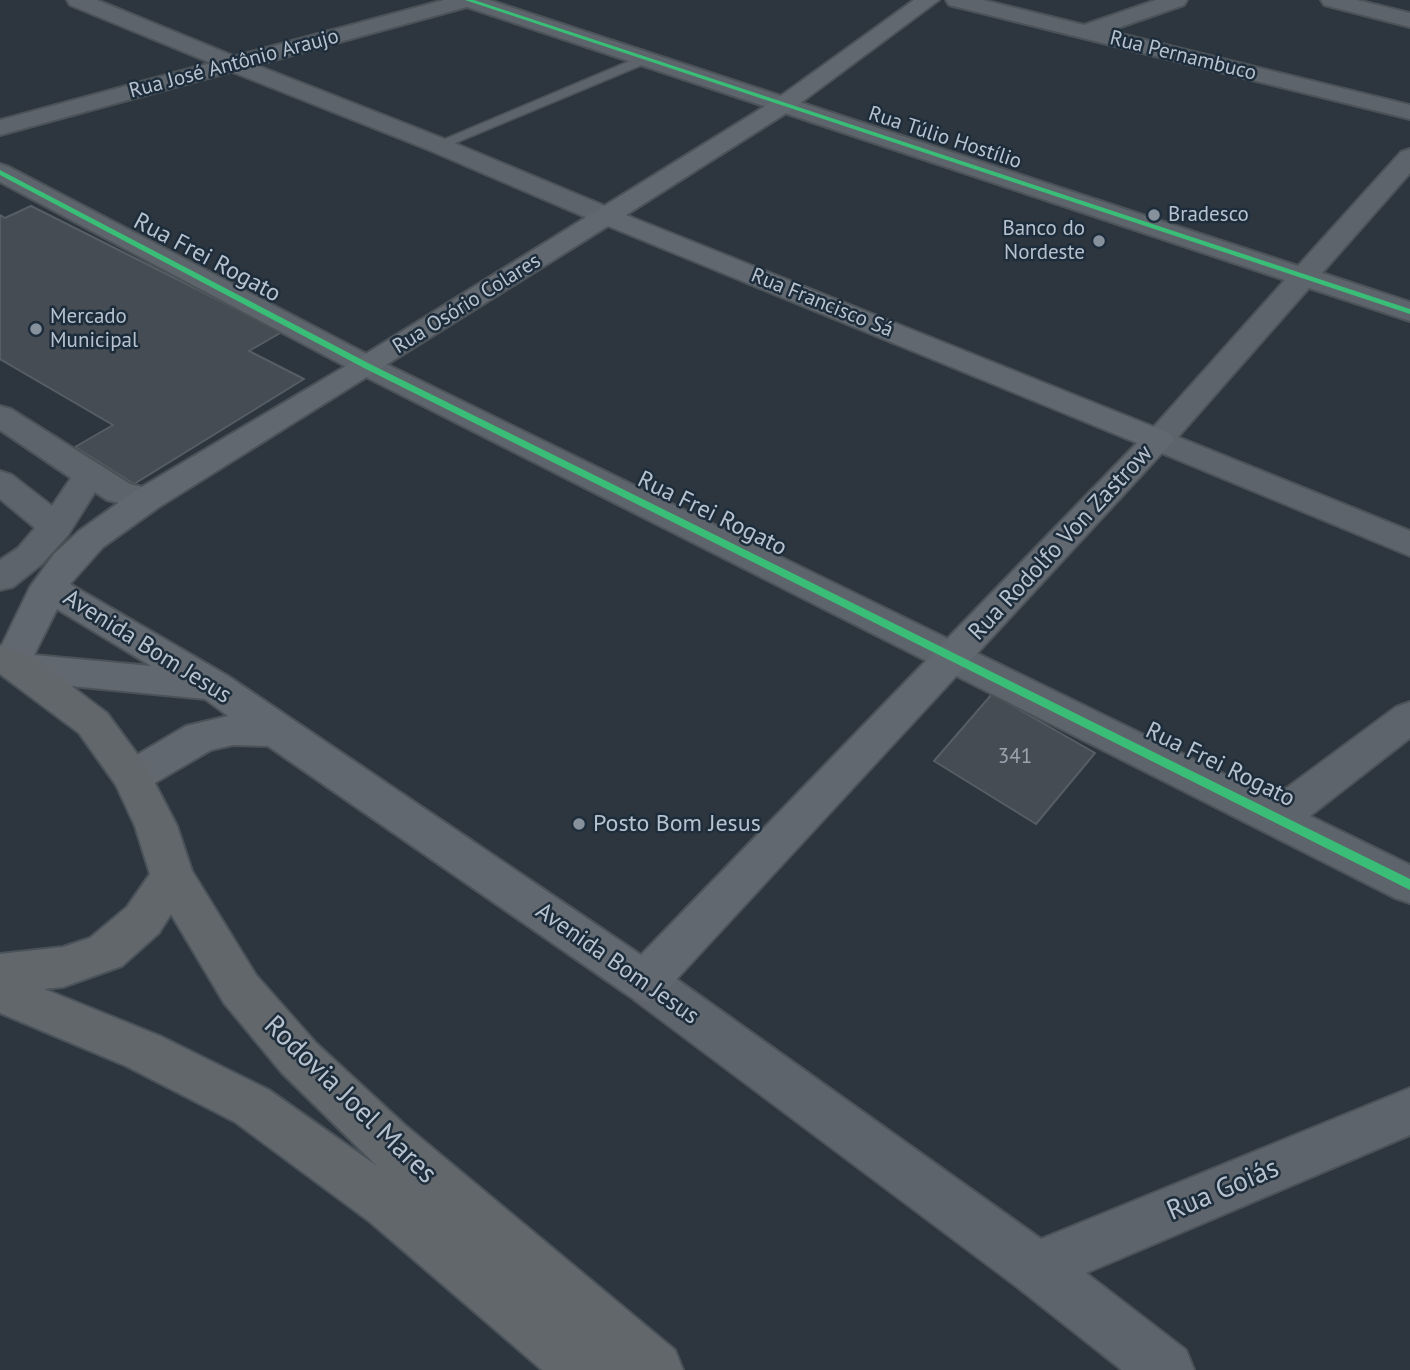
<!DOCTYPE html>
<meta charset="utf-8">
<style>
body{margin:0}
canvas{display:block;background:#2d363e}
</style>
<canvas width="1410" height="1370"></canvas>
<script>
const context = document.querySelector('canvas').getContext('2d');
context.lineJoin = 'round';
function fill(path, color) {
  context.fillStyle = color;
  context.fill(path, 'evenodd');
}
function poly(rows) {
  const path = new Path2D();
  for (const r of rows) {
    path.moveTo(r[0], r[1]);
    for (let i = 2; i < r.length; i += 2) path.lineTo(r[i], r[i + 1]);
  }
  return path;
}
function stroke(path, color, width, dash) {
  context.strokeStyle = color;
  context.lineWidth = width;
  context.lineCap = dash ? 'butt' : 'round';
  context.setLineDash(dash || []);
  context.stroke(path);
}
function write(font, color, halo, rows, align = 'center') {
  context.font = font + ' "PT Sans",sans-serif';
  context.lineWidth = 5;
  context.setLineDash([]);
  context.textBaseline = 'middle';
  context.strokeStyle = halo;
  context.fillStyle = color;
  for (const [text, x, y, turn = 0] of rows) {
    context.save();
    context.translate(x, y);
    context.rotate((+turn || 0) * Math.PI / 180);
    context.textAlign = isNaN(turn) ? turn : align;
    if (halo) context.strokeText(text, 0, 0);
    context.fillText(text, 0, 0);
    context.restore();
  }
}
const building = poly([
 [31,206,282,332,249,351,304,379,134,484,75,447,113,425,0,359,0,215,5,218,31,206],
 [992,694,1095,753,1036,824,934,761,992,694]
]);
fill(building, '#454c53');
stroke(building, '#555d65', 2);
const service = poly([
 [644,55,649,56,649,62,443,148,433,148,431,145,644,55]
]);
const minor = poly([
 [444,0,489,0,1298,266,1401,152,1410,149,1410,173,1322,273,1410,302,1410,321,1309,288,1178,437,1410,531,1410,556,1147,447,1142,440,1285,280,467,7,256,65,447,140,617,211,621,217,617,223,608,225,599,223,429,150,225,69,222,64,225,59,444,0],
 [946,0,983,0,1084,25,1156,0,1187,0,1184,5,1109,31,1410,105,1410,119,949,5,946,0],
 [1321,0,1357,0,1410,13,1410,27,1324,5,1321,0],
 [0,164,9,167,378,360,1273,798,1396,707,1410,702,1410,738,1310,816,1410,865,1410,903,1395,898,356,372,0,182,0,164],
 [0,406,11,409,130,484,159,491,164,499,159,507,147,510,107,500,95,492,68,535,42,564,13,587,0,590,0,560,18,548,35,528,0,499,0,471,12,475,52,506,71,478,0,430,0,406],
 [645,962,661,968,1041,1239,1410,1088,1410,1135,1086,1273,1186,1350,1194,1370,1122,1370,1017,1287,629,996,622,982,629,968,645,962]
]);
const tertiary = poly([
 [67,0,97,0,241,59,244,64,241,69,0,135,0,120,211,63,70,5,67,0]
]);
const secondary = poly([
 [914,0,939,0,791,110,626,215,1169,433,1174,440,661,996,645,1002,629,996,268,746,233,745,211,750,146,788,132,793,118,788,112,777,118,766,186,726,228,716,205,699,20,681,0,673,0,649,30,587,54,554,79,531,135,491,356,360,775,100,914,0],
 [608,226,1137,443,641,955,228,676,70,584,103,547,159,507,608,226],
 [57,609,151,666,34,655,57,609]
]);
const trunk = poly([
 [0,645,33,657,107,713,146,766,177,826,192,871,256,975,316,1043,405,1125,675,1350,683,1370,542,1370,370,1222,235,1122,126,1066,0,1013,0,954,63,947,90,938,127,907,150,874,135,826,116,785,79,733,0,674,0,645],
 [171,914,224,1003,282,1073,377,1166,269,1090,160,1036,44,989,63,987,122,966,159,933,171,914]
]);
stroke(service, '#4b5258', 3);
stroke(minor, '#4b5258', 4);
stroke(tertiary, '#4b5258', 4);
stroke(secondary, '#4b5258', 4);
stroke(trunk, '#4a5259', 4);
fill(service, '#5e646b');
fill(minor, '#5e646b');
fill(tertiary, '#5e646b');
fill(secondary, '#626870');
fill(trunk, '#62676c');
fill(poly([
 [465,0,474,0,1410,309,1410,314,465,0],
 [0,170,370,364,1410,879,1410,890,364,368,0,175,0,170]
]), '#3abd76');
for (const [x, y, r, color] of [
 [1154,215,7,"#87919c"],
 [1099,241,7,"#87919c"],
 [36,329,7,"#87919c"],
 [579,824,7,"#87919c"]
]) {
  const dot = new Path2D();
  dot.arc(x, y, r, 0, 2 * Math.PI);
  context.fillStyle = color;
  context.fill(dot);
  stroke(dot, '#1e2d3b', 2.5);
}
write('21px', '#b8c2ce', '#1e2d3b', [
 ["Rua Pernambuco",1183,56,14],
 ["Rua José Antônio Araujo",234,64,-15],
 ["Rua Túlio Hostílio",945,138,18],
 ["Rua Francisco Sá",822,303,22],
 ["Rua Osório Colares",467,304,-32]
]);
write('21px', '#b8c2ce', '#1e2d3b', [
 ["Bradesco",1168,215],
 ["Banco do",1085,229,"right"],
 ["Nordeste",1085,253,"right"],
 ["Mercado",50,317],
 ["Municipal",50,341]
], 'left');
write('21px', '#9ba4af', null, [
 ["341",1015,757]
]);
write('24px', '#b8c2ce', '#1e2d3b', [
 ["Rua Frei Rogato",207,258,28],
 ["Rua Frei Rogato",712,514,26],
 ["Rua Rodolfo Von Zastrow",1061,543,-47],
 ["Avenida Bom Jesus",147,647,32],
 ["Rua Frei Rogato",1220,765,26],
 ["Avenida Bom Jesus",617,964,35]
]);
write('24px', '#b8c2ce', '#1e2d3b', [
 ["Posto Bom Jesus",593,824]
], 'left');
write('28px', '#b8c2ce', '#1e2d3b', [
 ["Rodovia Joel Mares",350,1100,44],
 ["Rua Goiás",1223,1190,-23]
]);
</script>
